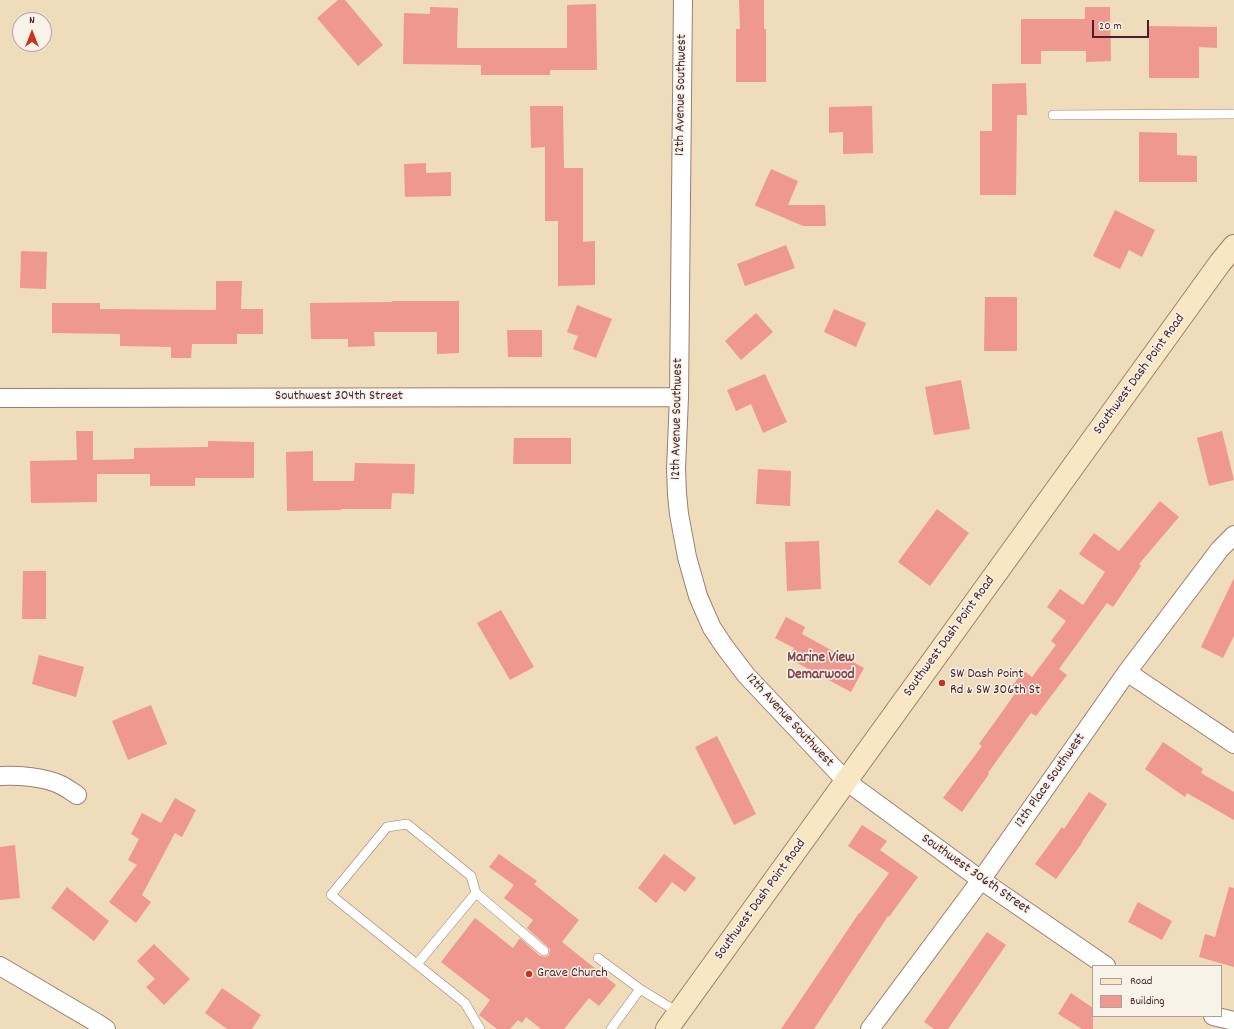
<!DOCTYPE html>
<style>
body{margin:0}
#map{position:relative;width:1234px;height:1029px;overflow:hidden;background:#eedcba;font-family:Dekko,sans-serif}
canvas{display:block}
.legend{position:absolute;left:1092px;top:965px;width:130px;height:52px;box-sizing:border-box;background:#f7f3e8;border:1px solid #b29e9c;margin:0;padding:5px 7px;list-style:none;font-size:12px;color:#4a1f2b}
.legend li{display:flex;align-items:center;gap:8px;height:20px}
.legend b{width:20px;border:1px solid #b29e9c}
.north{position:absolute;left:12px;top:12px;width:40px;height:40px;box-sizing:border-box;background:#f7f3e8;border:1px solid #b29e9c;border-radius:50%;rotate:0deg;font-size:11px;font-weight:700;line-height:16px;text-align:center;color:#4a1f2b}
.north::after{content:'';display:block;margin:auto;width:14px;height:18px;background:#c8321e;clip-path:polygon(50% 0,100% 100%,50% 72%,0 100%)}
.scale{position:absolute;left:1092px;top:20px;width:57px;height:18px;box-sizing:border-box;border:2px solid #4a1f2b;border-top:0;padding-left:5px;font-size:12px;line-height:14px;white-space:nowrap;color:#4a1f2b;-webkit-text-stroke:3px #f7f3e8;paint-order:stroke}
</style>
<div id="map">
<canvas width="1234" height="1029"></canvas>
<ul class="legend">
<li><b style="height:5px;background:#f9e7c3"></b>Road</li>
<li><b style="height:11px;background:#ef9890"></b>Building</li>
</ul>
<div class="north">N</div>
<div class="scale">20 m</div>
</div>
<script>
const g = document.querySelector('canvas').getContext('2d');
g.lineJoin = 'round';
function fill(path, color) {
  g.fillStyle = color;
  g.fill(path, 'evenodd');
}
function stroke(path, color, width, dash) {
  g.strokeStyle = color;
  g.lineWidth = width;
  g.lineCap = dash ? 'butt' : 'round';
  g.setLineDash(dash || []);
  g.stroke(path);
}
function write(font, color, halo, rows, align = 'center') {
  g.font = font + ' Dekko,sans-serif';
  g.lineWidth = 3;
  g.setLineDash([]);
  g.textBaseline = 'middle';
  g.strokeStyle = halo;
  g.fillStyle = color;
  for (const [text, x, y, turn = 0] of rows) {
    g.save();
    g.translate(x, y);
    g.rotate((+turn || 0) * Math.PI / 180);
    g.textAlign = isNaN(turn) ? turn : align;
    if (halo) g.strokeText(text, 0, 0);
    g.fillText(text, 0, 0);
    g.restore();
  }
}
const building = new Path2D(`
 M 338,0 L 345,0 L 383,45 L 358,66 L 317,18 Z
 M 739,0 L 764,0 L 764,29 L 766,29 L 766,82 L 736,82 L 736,29 L 740,29 Z
 M 596,4 L 597,70 L 550,70 L 550,75 L 481,75 L 481,65 L 403,64 L 404,13 L 430,14 L 430,7 L 458,8 L 457,48 L 567,48 L 567,5 Z
 M 1085,7 L 1110,7 L 1111,61 L 1086,62 L 1086,51 L 1041,51 L 1041,64 L 1021,64 L 1021,19 L 1085,19 Z
 M 1149,26 L 1217,27 L 1217,48 L 1199,47 L 1199,78 L 1149,78 Z
 M 1026,83 L 1027,115 L 1017,115 L 1016,195 L 980,195 L 980,131 L 992,131 L 992,84 Z
 M 530,106 L 563,106 L 564,168 L 583,168 L 583,242 L 595,241 L 595,285 L 558,286 L 558,221 L 545,221 L 545,147 L 531,148 Z
 M 872,106 L 873,153 L 843,154 L 843,132 L 829,133 L 829,107 Z
 M 1139,132 L 1177,133 L 1177,155 L 1197,156 L 1197,182 L 1139,182 Z
 M 426,163 L 426,173 L 451,172 L 451,196 L 405,197 L 404,164 Z
 M 771,169 L 798,181 L 788,205 L 825,205 L 826,226 L 803,226 L 754,205 L 755,205 Z
 M 1115,210 L 1155,230 L 1142,257 L 1129,250 L 1120,269 L 1093,256 Z
 M 786,245 L 795,268 L 745,286 L 737,264 Z
 M 21,251 L 47,252 L 46,289 L 20,288 Z
 M 216,281 L 242,281 L 241,309 L 263,309 L 263,334 L 237,334 L 237,344 L 192,344 L 191,358 L 171,358 L 171,347 L 120,346 L 120,334 L 52,333 L 52,303 L 100,303 L 100,309 L 216,310 Z
 M 985,297 L 1017,297 L 1017,351 L 984,351 Z
 M 392,301 L 459,301 L 459,353 L 437,354 L 437,332 L 374,332 L 375,346 L 348,347 L 348,339 L 311,339 L 310,303 L 392,302 Z
 M 577,305 L 612,319 L 596,358 L 573,349 L 578,336 L 567,332 Z
 M 834,309 L 866,323 L 856,347 L 824,332 Z
 M 756,313 L 773,332 L 741,360 L 725,341 Z
 M 507,330 L 542,330 L 542,357 L 508,357 Z
 M 765,374 L 787,422 L 763,433 L 751,404 L 736,411 L 727,390 Z
 M 961,380 L 970,429 L 934,435 L 925,387 Z
 M 76,431 L 93,431 L 93,460 L 134,459 L 134,448 L 208,447 L 208,441 L 254,442 L 254,478 L 195,478 L 195,486 L 150,486 L 150,474 L 97,474 L 97,502 L 31,503 L 30,461 L 77,460 Z
 M 1222,431 L 1234,480 L 1209,486 L 1197,438 Z
 M 514,438 L 571,438 L 571,464 L 513,464 Z
 M 313,451 L 313,481 L 354,481 L 355,463 L 415,464 L 414,494 L 392,493 L 391,509 L 341,509 L 341,510 L 287,511 L 286,452 Z
 M 758,469 L 791,471 L 790,506 L 756,504 Z
 M 1160,501 L 1179,517 L 1139,564 L 1141,566 L 1113,607 L 1107,603 L 1059,669 L 1067,675 L 1036,716 L 1031,713 L 988,773 L 989,774 L 962,812 L 943,798 L 982,746 L 979,744 L 1017,691 L 1012,686 L 1024,671 L 1032,677 L 1056,645 L 1051,641 L 1066,621 L 1047,607 L 1060,589 L 1083,605 L 1105,572 L 1079,554 L 1094,533 L 1119,551 Z
 M 937,509 L 969,533 L 930,586 L 898,562 Z
 M 819,541 L 821,589 L 787,591 L 785,542 Z
 M 23,571 L 46,571 L 46,619 L 22,619 Z
 M 1234,578 L 1234,636 L 1223,658 L 1201,647 Z
 M 501,610 L 534,667 L 510,680 L 477,623 Z
 M 786,617 L 805,627 L 802,634 L 864,668 L 851,692 L 788,658 L 794,648 L 775,638 Z
 M 39,655 L 84,667 L 76,697 L 32,684 Z
 M 151,705 L 167,744 L 128,760 L 112,721 Z
 M 717,736 L 756,814 L 734,825 L 695,747 Z
 M 1163,742 L 1203,769 L 1201,773 L 1234,792 L 1234,820 L 1187,793 L 1185,797 L 1145,769 Z
 M 1089,792 L 1107,804 L 1082,842 L 1082,843 L 1056,879 L 1035,864 L 1062,827 L 1064,829 Z
 M 175,798 L 196,810 L 182,837 L 175,833 L 142,895 L 151,902 L 136,923 L 109,902 L 137,865 L 128,860 L 139,839 L 131,834 L 142,813 L 161,823 Z
 M 862,825 L 887,841 L 880,850 L 918,877 L 889,917 L 888,916 L 814,1029 L 781,1029 L 859,913 L 860,913 L 889,873 L 848,846 Z
 M 15,845 L 20,898 L 0,900 L 0,847 Z
 M 499,854 L 537,881 L 534,884 L 579,920 L 562,942 L 616,985 L 599,1006 L 589,998 L 564,1029 L 541,1029 L 526,1017 L 522,1023 L 518,1020 L 510,1029 L 497,1029 L 479,1015 L 490,1000 L 441,962 L 475,918 L 513,948 L 520,938 L 540,956 L 546,957 L 549,955 L 550,949 L 548,947 L 527,928 L 533,920 L 504,898 L 514,885 L 489,867 Z
 M 664,854 L 696,878 L 685,892 L 672,882 L 656,903 L 638,888 Z
 M 67,887 L 109,921 L 94,941 L 51,908 Z
 M 1229,887 L 1234,888 L 1234,967 L 1199,957 L 1205,934 L 1215,937 Z
 M 1138,902 L 1172,921 L 1162,940 L 1128,922 Z
 M 987,932 L 1006,945 L 948,1029 L 934,1029 L 924,1022 Z
 M 154,944 L 190,979 L 164,1005 L 146,987 L 155,979 L 137,961 Z
 M 222,988 L 261,1015 L 252,1029 L 227,1029 L 205,1013 Z
 M 1071,993 L 1093,1008 L 1093,1029 L 1082,1029 L 1058,1014 Z`);
const service = new Path2D(`
 M 1053,115 L 1234,114
 M 598,958 L 640,989
 M 417,964 L 476,893
 M 480,1029 L 465,1003 L 331,895 L 387,827 L 407,824 L 471,876 L 476,893 L 544,951
 M 611,1029 L 640,989 L 679,1013`);
const minor = new Path2D(`
 M 683,0 L 679,397 L 676,469 L 677,494 L 679,514 L 687,557 L 698,596 L 704,610 L 712,628 L 724,646 L 746,675 L 846,781 L 981,880 L 1106,966
 M 0,398 L 679,397
 M 1127,672 L 1234,744
 M 0,776 C 18,775 45,777 61,785 C 67,788 72,792 77,795
 M 0,966 L 97,1023 L 106,1029
 M 1213,1016 L 1234,1021
 M 870,1029 L 981,880 L 1127,672 L 1220,549 L 1234,535`);
const secondary = new Path2D(`
 M 667,1029 L 1220,263 L 1234,246`);
const markers = [
 [942,683,4,"#c8321e"],
 [529,974,4,"#c8321e"]
];
const streetNames = [
 ["12th Avenue Southwest",682,95,-89],
 ["Southwest Dash Point Road",1140,375,-54],
 ["Southwest 304th Street",339,397],
 ["12th Avenue Southwest",678,419,-89],
 ["Southwest Dash Point Road",950,637,-54],
 ["12th Avenue Southwest",789,721,47],
 ["12th Place Southwest",1051,781,-55],
 ["Southwest 306th Street",975,875,35],
 ["Southwest Dash Point Road",761,900,-54]
];
const poiNames = [
 ["SW Dash Point",950,675],
 ["Rd & SW 306th St",950,691],
 ["Grave Church",537,974]
];
const neighbourhoodNames = [
 ["Marine View",821,659],
 ["Demarwood",821,676]
];
fill(building, '#ef9890');
stroke(service, '#9c7e72', 10);
stroke(minor, '#9c7e72', 20);
stroke(secondary, '#9c7e72', 24);
stroke(service, '#fff', 9);
stroke(minor, '#fff', 18);
stroke(secondary, '#f9e7c3', 22);
for (const [x, y, r, color] of markers) {
  const dot = new Path2D();
  dot.arc(x, y, r, 0, 2 * Math.PI);
  g.fillStyle = color;
  g.fill(dot);
  stroke(dot, '#f7f3e8', 1.5);
}
write('14px', '#4a1f2b', '#f7f3e8', streetNames);
write('14px', '#4a1f2b', '#f7f3e8', poiNames, 'left');
write('bold 15px', '#84494e', '#f7f3e8', neighbourhoodNames);
</script>
